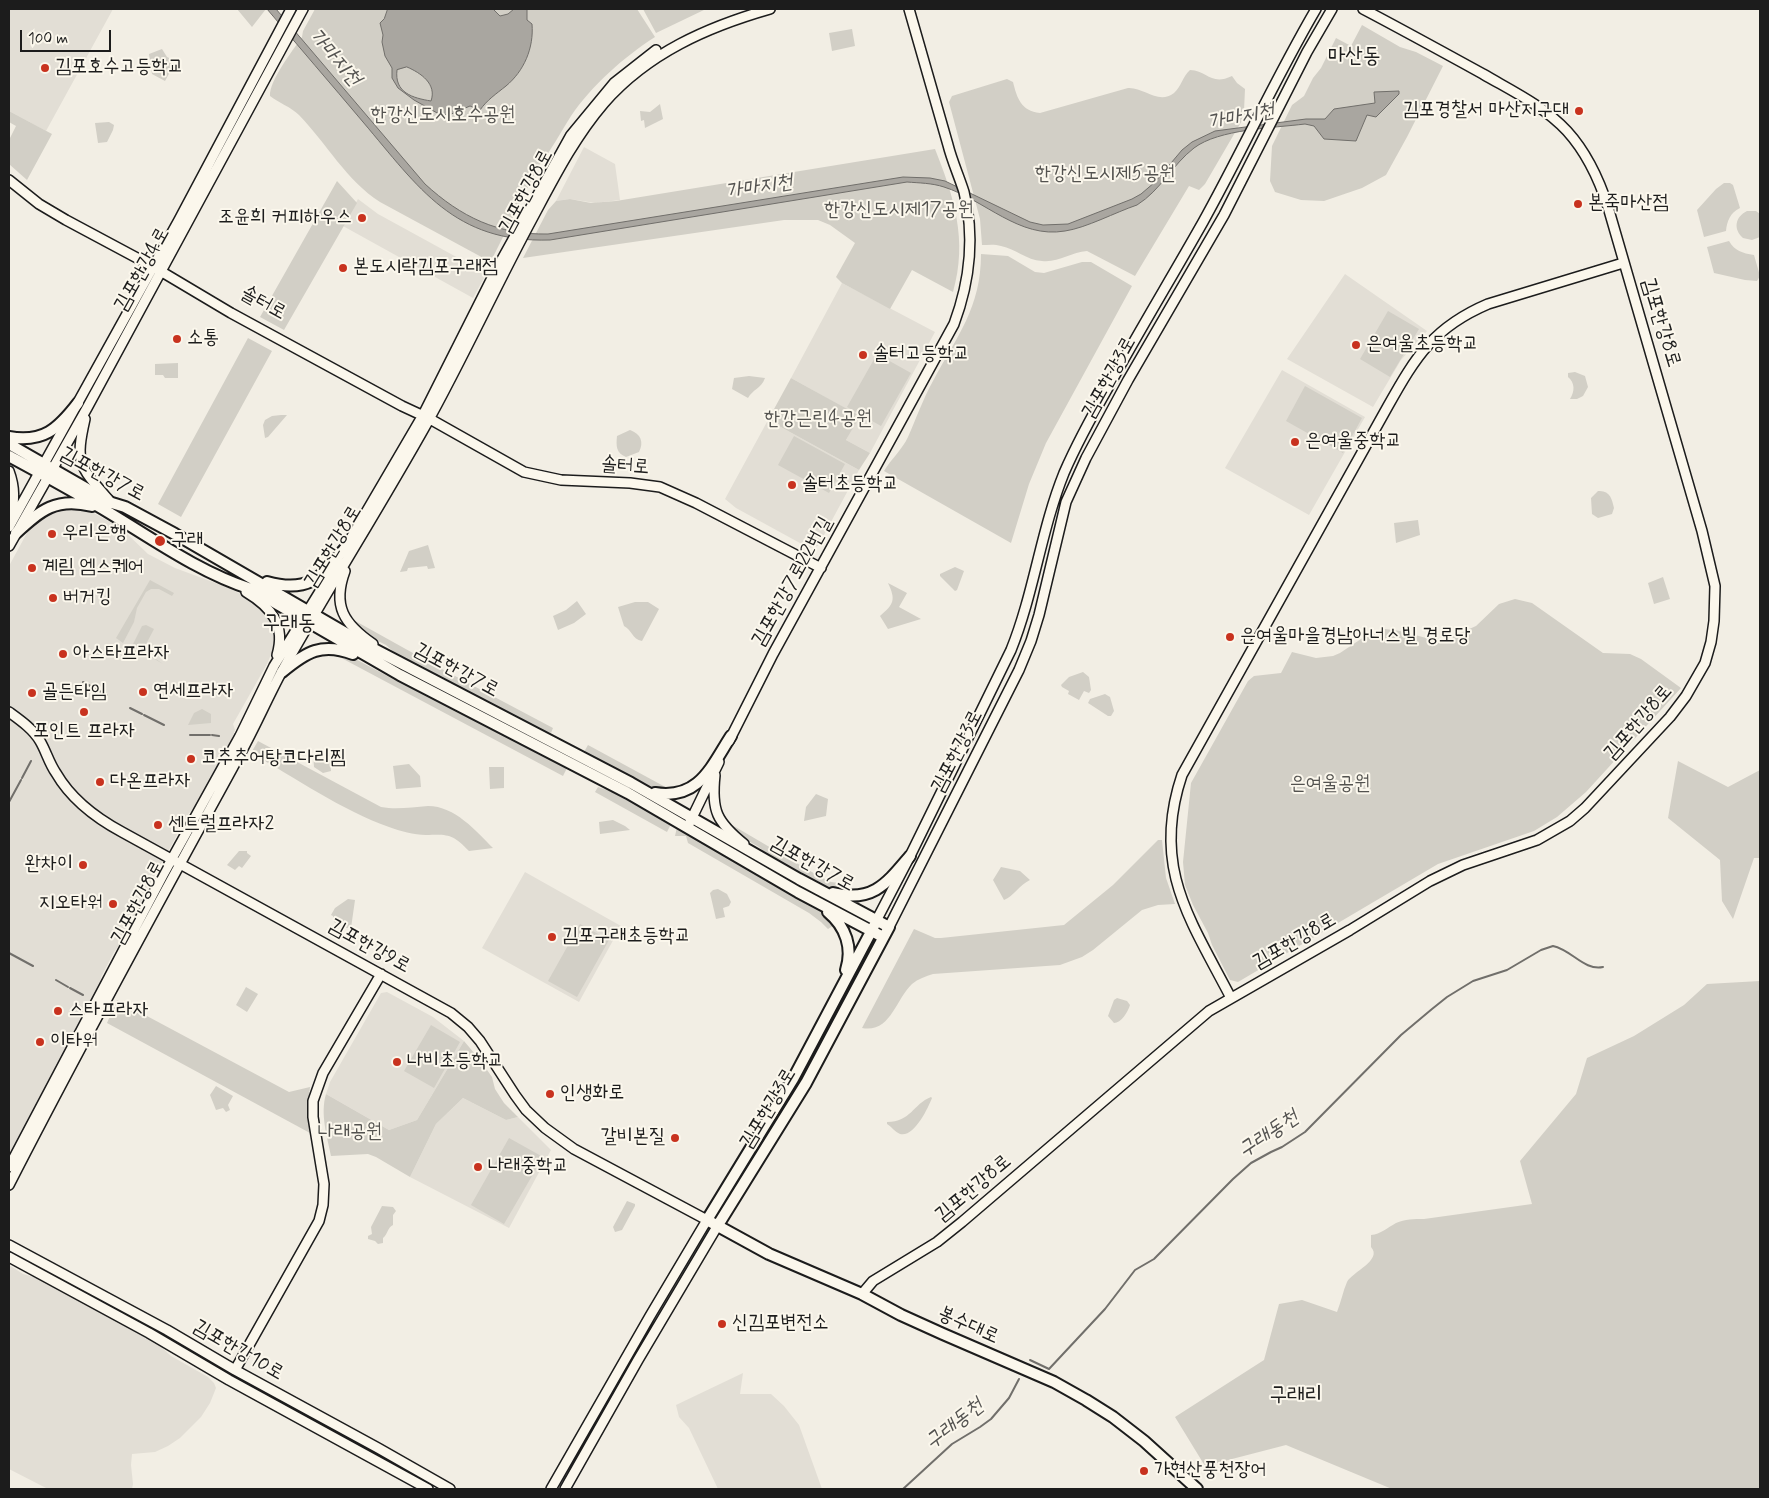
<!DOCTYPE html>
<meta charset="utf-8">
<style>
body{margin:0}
#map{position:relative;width:1769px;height:1498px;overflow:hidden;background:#f2eee4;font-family:Mynerve,sans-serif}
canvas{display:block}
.frame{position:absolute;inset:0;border:10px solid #1c1c1c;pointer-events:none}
.scale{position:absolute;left:20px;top:30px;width:91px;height:22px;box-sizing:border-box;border:2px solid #1c1c1c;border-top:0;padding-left:6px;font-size:15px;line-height:18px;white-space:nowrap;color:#1c1c1c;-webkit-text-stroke:4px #fbf7ec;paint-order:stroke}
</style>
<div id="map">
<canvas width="1769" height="1498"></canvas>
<div class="frame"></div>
<div class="scale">100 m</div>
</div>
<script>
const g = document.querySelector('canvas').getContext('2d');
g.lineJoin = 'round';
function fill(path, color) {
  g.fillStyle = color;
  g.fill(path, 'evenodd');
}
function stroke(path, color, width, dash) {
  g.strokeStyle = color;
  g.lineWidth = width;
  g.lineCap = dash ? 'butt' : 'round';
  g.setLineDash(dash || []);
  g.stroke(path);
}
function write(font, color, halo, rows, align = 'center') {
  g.font = font + ' Mynerve,"Poor Story",sans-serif';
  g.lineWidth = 4;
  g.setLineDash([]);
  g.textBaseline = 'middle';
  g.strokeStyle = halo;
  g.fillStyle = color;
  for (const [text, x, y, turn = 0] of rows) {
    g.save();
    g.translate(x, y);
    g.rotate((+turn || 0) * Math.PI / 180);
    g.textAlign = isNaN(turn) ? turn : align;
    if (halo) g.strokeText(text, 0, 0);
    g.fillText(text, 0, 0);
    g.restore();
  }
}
const built = new Path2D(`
 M 9,9 L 113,9 L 46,131 L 9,111 Z
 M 584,147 L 615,164 L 620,200 L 595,203 L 570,199 L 556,201 Z
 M 358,199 L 378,214 L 482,271 L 484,278 L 473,298 L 343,226 Z
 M 1345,274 L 1427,331 L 1401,360 L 1373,407 L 1287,359 Z
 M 842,283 L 935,332 L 870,453 L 846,440 L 859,416 L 791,378 Z
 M 1282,370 L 1365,417 L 1309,515 L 1225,468 Z
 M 768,420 L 859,470 L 818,546 L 809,548 L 736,508 L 725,499 Z
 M 69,505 L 90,511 L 121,528 L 148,554 L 175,568 L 229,588 L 256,602 L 270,617 L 274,625 L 276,633 L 275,645 L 267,664 L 233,724 L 235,730 L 231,741 L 200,802 L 189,813 L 158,870 L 139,906 L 137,915 L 124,939 L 114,952 L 101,977 L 100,986 L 9,1157 L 9,566 L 34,520 L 39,516 Z
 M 525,872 L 621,926 L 579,1002 L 482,948 Z
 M 387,992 L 433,1017 L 464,1041 L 417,1120 L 389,1130 L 326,1094 L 330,1082 L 381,993 Z
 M 463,1098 L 506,1120 L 518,1117 L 551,1150 L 509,1228 L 410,1177 L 436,1124 Z
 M 9,1265 L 23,1274 L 37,1278 L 158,1344 L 171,1356 L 208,1377 L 214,1383 L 216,1388 L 210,1403 L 201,1417 L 180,1438 L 168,1446 L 155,1452 L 132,1454 L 131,1465 L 133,1484 L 132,1489 L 48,1489 L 9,1469 Z
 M 743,1373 L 740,1394 L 771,1394 L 784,1406 L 799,1425 L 822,1489 L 718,1489 L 689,1428 L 679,1417 L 676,1405 Z`);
const green = new Path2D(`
 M 237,9 L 266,9 L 252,27 Z
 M 315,9 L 637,9 L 655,37 C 624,57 592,85 571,116 C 560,133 551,151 538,167 L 493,257 L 487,260 L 380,202 C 346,180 327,144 299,115 C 291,107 279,103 270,96 C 269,81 293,50 302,37 L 303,31 Z
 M 643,9 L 706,9 L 656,33 Z
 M 1362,25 L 1400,47 L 1416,52 L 1443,66 L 1407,137 L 1386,175 L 1362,188 L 1324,201 L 1301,200 L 1275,192 L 1270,181 L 1272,146 L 1292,105 L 1304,96 L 1313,78 L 1321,68 L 1336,38 L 1351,46 Z
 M 852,29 L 855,46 L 832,51 L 829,33 Z
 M 162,49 L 167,57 L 176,61 L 165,81 L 152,74 L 149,54 Z
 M 1190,70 C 1208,71 1211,86 1232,76 L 1237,83 L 1245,89 L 1244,111 L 1247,112 L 1205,184 L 1199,190 L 1189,186 L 1135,276 L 1087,251 C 1071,252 1058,263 1042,261 C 1026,260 1016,249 1001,246 C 995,244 988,245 982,245 L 980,219 L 949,102 L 952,96 L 1007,79 L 1013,82 C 1017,98 1021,111 1040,113 L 1128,88 C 1144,87 1158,105 1174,93 C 1181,87 1183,76 1190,70 Z
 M 660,104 L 663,119 L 645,128 L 644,120 L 641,121 L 640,111 L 650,112 Z
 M 9,111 L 52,134 L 27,180 L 9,164 L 9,140 L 16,126 L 9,122 Z
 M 109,122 L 114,125 L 113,130 L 107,142 L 98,143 L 95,123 Z
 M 935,149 C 954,197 968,240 953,292 L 912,270 L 890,309 L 842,283 L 836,277 L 855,243 L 830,225 L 818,220 L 784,220 L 523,258 L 548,210 L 556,201 L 570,199 L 591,203 L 616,201 Z
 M 337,181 L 357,203 L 284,330 L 260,317 Z
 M 1724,183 L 1730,183 L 1733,185 L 1740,208 C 1730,213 1727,221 1726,231 L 1704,237 L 1697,210 L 1716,189 Z
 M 1747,211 L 1756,211 L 1760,214 L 1760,237 L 1752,240 L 1743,238 C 1733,229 1735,217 1747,211 Z
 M 1729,241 C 1735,251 1742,253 1754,255 L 1760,276 L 1757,281 L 1745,280 L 1714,273 L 1707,247 Z
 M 981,254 L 1008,256 L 1035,272 L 1044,273 L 1082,262 L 1091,262 L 1132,286 L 1046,443 L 1029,484 L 1011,543 L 884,471 C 891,459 902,450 908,437 C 916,419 923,399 933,381 C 957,336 981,308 981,254 Z
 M 1388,311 L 1419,329 L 1390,377 L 1360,359 Z
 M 248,338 L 272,351 L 181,517 L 158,504 Z
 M 877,354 L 911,373 L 881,426 L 847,407 Z
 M 178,363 L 178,378 L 165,378 L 163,375 L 155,375 L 155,364 Z
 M 1575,372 L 1585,376 L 1588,387 L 1583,396 L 1577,399 L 1570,399 C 1575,391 1575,383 1568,377 L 1568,373 Z
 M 749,376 L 765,378 C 761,389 753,389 748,398 L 732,389 L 734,378 Z
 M 791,378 L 860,416 L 846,440 L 870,453 L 859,470 L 768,420 Z
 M 1305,386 L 1362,418 L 1343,453 L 1286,421 Z
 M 281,415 L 287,415 L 268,437 L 265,438 L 263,425 L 265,420 L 272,416 Z
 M 630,430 C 641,434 644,442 639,452 L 626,457 C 616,453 616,446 617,436 Z
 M 794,436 L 845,464 L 829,493 L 778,465 Z
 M 1598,491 C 1610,490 1612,499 1614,508 L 1612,514 L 1598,518 L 1592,514 L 1591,498 Z
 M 1418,520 L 1420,535 L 1396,543 L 1394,523 Z
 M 428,545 L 435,568 L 428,569 L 427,566 L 408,568 L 407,571 L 400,572 L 409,551 Z
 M 955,567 L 964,571 L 957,590 L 955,591 L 940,576 L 940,574 Z
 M 1663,577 L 1670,599 L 1654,604 L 1648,583 Z
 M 150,580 L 174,593 L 172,596 L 159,589 L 151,589 L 146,592 L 137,608 L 134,622 L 123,643 L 116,638 Z
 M 888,583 L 907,593 L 899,607 L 921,619 L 888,629 L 880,616 C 894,604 896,600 888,583 Z
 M 1515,599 L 1532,603 L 1603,653 L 1630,654 L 1641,659 L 1681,688 L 1586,792 L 1557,817 L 1534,831 L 1438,864 L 1238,982 L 1230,980 L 1212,945 L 1208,933 L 1193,905 L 1185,885 L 1183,862 L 1191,783 L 1248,681 L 1254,676 L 1281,673 L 1292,652 L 1316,658 L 1333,656 L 1340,653 L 1370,633 L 1385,629 L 1400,631 L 1430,639 L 1449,638 L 1476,626 L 1499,604 Z
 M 577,601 L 586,614 L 574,623 L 558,630 L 553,616 L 566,610 Z
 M 635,602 L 648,602 L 659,609 L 642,641 C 632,639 632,630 624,626 L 618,607 Z
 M 350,618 L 438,667 L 553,728 L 551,733 L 535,728 L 396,654 L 386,645 L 364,634 Z
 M 146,625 L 154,629 L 143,650 L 163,664 L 132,646 L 142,626 Z
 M 332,653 L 348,655 L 393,679 L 410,685 L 567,768 L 563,776 Z
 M 1083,672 L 1089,677 L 1091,690 L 1089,693 L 1084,691 L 1079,700 L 1068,694 L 1069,691 L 1062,687 L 1061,685 L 1069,677 Z
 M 1105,694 L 1110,697 L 1114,711 L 1111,716 L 1108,716 L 1088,703 L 1090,699 Z
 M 202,709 L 211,714 L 211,723 L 188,725 L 194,713 Z
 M 258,741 L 381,807 C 397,810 412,807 428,806 C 455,806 476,831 493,848 L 469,851 C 453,834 448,834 426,835 C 414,835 400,831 389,827 C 343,811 294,777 251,753 Z
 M 588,745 L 669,789 L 654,790 L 584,752 Z
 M 329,752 L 331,771 L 323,773 L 314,767 L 313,754 Z
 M 1678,761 L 1728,787 L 1760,770 L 1760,858 L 1754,858 L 1733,919 L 1722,901 L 1720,860 L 1668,818 Z
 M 409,764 L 420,776 L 421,787 L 396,789 L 393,766 Z
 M 489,767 L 504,767 L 504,788 L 490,789 Z
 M 598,787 L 615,793 L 671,824 L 667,832 L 595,792 Z
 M 816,794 L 828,799 L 826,816 L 804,821 L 806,807 Z
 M 613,820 L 625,826 L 630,830 L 600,834 L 599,822 Z
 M 727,822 L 817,875 L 831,882 L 847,884 L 847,892 L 833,891 L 824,887 L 771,858 L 759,847 L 736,834 Z
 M 677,827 L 817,907 L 836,924 L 828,929 L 821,922 L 809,913 L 688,843 L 686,836 L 675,836 Z
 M 1158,840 L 1162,840 L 1166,878 L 1175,904 L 1158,905 L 1142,910 L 1093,950 L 1082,957 L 1060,965 L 933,974 C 926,976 918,979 912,984 C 895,1000 891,1033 862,1028 L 914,929 L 935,938 L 941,938 L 1064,925 L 1113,885 Z
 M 239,851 L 247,851 L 247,853 L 251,856 L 242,868 L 239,866 L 235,870 L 227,865 Z
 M 1001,867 L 1020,871 L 1030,880 C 1019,885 1014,896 1004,900 L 993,880 Z
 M 718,889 L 727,894 L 731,902 L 729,906 L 723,908 L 725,917 L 716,919 L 710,893 L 713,890 Z
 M 348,899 L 355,900 L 351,928 L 345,928 L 334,922 L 333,916 L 331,915 L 335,908 Z
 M 580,924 L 609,940 L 577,997 L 548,981 Z
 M 1760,981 L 1760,1489 L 1392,1489 L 1286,1445 L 1205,1466 L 1175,1417 L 1264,1360 L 1279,1304 L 1302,1300 L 1337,1312 C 1341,1302 1343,1291 1347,1282 C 1352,1272 1383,1260 1371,1247 L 1371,1235 C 1381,1234 1387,1228 1396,1223 C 1405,1219 1414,1219 1424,1219 L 1532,1204 L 1520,1161 L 1576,1094 L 1587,1058 L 1634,1036 L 1684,1005 L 1707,984 Z
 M 246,987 L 258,994 L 247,1012 L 236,1005 Z
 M 1117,998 L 1127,1001 L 1130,1005 C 1128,1012 1121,1023 1114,1023 L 1108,1016 L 1114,1000 Z
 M 117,1000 L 289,1092 L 310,1087 L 308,1107 L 310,1133 L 107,1023 Z
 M 431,1025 L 460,1042 L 434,1088 L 404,1071 Z
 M 464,1041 L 480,1060 L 492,1077 L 495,1089 L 504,1103 L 518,1117 L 506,1120 L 463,1098 L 436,1124 L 410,1177 L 376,1157 L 368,1154 L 331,1156 C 327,1136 320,1114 326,1094 L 389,1130 L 417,1120 Z
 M 216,1086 L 233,1096 L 228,1105 L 230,1110 L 226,1112 L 223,1108 L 216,1110 L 210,1095 Z
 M 931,1097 L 932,1098 C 928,1108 914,1138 900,1134 C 895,1132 892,1127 887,1124 L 887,1122 C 911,1122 913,1104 931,1097 Z
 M 509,1138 L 543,1157 L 504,1224 L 471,1205 Z
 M 627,1201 L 635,1204 L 635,1206 L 622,1230 L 615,1232 L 613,1227 Z
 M 382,1206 L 393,1207 L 396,1211 L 393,1215 L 393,1225 C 387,1228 388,1234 383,1238 L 383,1243 L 378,1244 L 375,1241 L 368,1239 L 368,1236 L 372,1234 L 371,1227 Z`);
const water = new Path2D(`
 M 267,9 L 276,9 L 425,184 C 461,217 498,235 548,234 L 903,177 L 930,178 L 945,181 L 1030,222 L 1043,225 L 1068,224 L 1132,199 L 1141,194 L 1155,182 L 1182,150 L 1192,142 L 1215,131 L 1306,119 L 1325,119 L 1334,109 L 1375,103 L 1374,92 L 1399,91 L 1399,94 L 1376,117 L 1367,115 L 1356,141 L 1324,139 L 1314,126 L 1305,124 C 1273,128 1219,129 1194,148 C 1172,165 1161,190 1137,205 C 1116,212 1086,228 1065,231 C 1019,239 985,200 944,187 C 932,183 919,183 907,182 L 550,240 C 454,243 419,188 363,122 C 331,84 299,47 267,9 Z
 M 388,9 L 493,9 L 500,16 L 508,14 L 514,9 L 527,9 L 527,20 L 532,24 C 534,48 524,71 506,86 C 496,94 487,100 480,110 L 470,106 L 449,115 L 439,114 L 414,100 L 398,88 L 392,78 L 392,68 L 385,56 L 382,42 L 383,35 L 380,23 L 384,19 ZM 407,67 C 421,73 437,84 431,101 C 413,98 394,93 397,70 Z`);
const stream = new Path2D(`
 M 83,682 L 107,695
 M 130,708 L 142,714
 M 144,715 L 164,725
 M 190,735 L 210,735
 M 212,735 L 219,736
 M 22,778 L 31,761
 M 9,802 L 21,780
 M 9,953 L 33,966
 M 56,980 L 68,987
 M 70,988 L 83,995
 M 1030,1360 L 1049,1369 L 1105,1309 L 1135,1270 L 1154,1259 L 1233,1179 L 1251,1163 L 1271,1152 L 1282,1147 L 1305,1132 L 1401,1035 L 1432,1009 L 1447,997 L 1473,981 L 1507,970 L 1541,950 L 1553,946 C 1572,950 1584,971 1603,967
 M 903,1489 L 952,1444 L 980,1427 L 991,1419 L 1009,1398 L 1019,1379`);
const tertiary = new Path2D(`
 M 9,180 L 39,204 L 66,220 L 152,266 L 231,313 L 402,406 L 430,419 L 524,472 L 561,480 L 630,483 L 660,487 L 696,503 L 821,568
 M 85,419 C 75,463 79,466 108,499
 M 9,471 C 15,487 15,502 10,517
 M 9,527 L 179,220 L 291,9
 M 9,546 L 87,408 L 303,9
 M 344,550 L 423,415 L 495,272 L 571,135 L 614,83 L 656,50
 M 345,571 C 332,606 344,624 373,644
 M 246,592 C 271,607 286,625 277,655
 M 9,712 C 20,720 33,729 40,741 C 46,751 49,763 56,773 C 71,799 96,818 122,832 L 451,1013 L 468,1027 L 480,1041 L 515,1095 L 526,1110 L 545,1128 L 574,1149 L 707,1220 L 650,1316 L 551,1489
 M 729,741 L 773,654 L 954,324 C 970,281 975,237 964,192 C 959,176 952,161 948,145 C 935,100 922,54 909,9
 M 715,775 C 711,811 717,822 744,844
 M 689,824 L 719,762
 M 874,925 L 910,856 L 1011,650 C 1034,593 1041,530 1064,473 C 1077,443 1093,414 1109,386 C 1139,331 1172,277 1203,222 C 1242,152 1275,79 1316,9
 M 889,927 L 1019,670 L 1031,641 L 1039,615 L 1066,502 L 1086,458 L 1128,380 L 1224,215 L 1307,52 L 1332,9
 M 1231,998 C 1190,919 1151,867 1182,775 L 1388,406 C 1416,356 1434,327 1488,304 L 1623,263
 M 9,1167 L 163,875 L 240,736 L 274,666 L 338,562
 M 9,1185 C 81,1044 157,906 233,767 C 251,736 265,703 282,671 C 329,587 380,507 427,423 C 464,356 496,286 532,219 C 554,178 574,138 604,103 C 648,53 707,27 770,9
 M 9,1245 L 167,1330 L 235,1370 L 378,1448 L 450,1489
 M 9,1257 L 149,1333 L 229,1380 L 428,1489
 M 862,1294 L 873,1281 L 937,1242 L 962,1222 L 1209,1011 L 1350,930 L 1430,881 L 1463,865 L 1537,840 L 1570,821 L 1585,808 L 1670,717 L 1686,696 L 1705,663 L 1711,642 L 1714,621 L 1715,586 L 1702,531 L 1608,207 C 1599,179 1587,153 1567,131 C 1544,106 1512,91 1483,74 C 1443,52 1403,30 1363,9
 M 235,1370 L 319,1221 L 323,1205 L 324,1184 L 313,1117 L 313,1101 L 323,1073 L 381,974
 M 565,1489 L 638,1360 L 718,1225`);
const secondary = new Path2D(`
 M 9,437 C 43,443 58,429 78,403
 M 9,444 L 112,503 L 125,507 L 175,534 L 370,647 L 631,783 L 799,879 L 889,927 L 806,1083 L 718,1225
 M 9,456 C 40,473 72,490 103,509 C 150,537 198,572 251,589 L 400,675 L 628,793 L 798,892 L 883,937
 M 16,533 C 41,510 56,497 92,506
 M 267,582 C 310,594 322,576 347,546
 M 282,672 C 306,652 322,642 353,654
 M 655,793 C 699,800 711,767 731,736
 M 833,893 C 873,903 887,883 910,856
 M 828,912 C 846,927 853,948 846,970
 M 874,926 L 793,1079 L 707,1220 L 769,1254 L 862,1294 L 901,1315 L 943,1334 L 1054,1382 L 1086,1400 L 1113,1417 L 1144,1441 L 1197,1489`);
const markers = [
 [45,68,5,"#c8321e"],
 [1579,111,5,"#c8321e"],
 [1578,204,5,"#c8321e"],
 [362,218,5,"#c8321e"],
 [343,268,5,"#c8321e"],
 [177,339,5,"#c8321e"],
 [1356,345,5,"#c8321e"],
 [863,355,5,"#c8321e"],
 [1295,442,5,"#c8321e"],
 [792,485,5,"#c8321e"],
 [52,534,5,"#c8321e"],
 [160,541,6,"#c8321e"],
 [32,568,5,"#c8321e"],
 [53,598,5,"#c8321e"],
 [1230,637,5,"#c8321e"],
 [63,654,5,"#c8321e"],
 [143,692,5,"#c8321e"],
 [32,693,5,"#c8321e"],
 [84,712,5,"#c8321e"],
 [191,759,5,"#c8321e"],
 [100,782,5,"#c8321e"],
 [158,825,5,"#c8321e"],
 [83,865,5,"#c8321e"],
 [113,904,5,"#c8321e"],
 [552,937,5,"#c8321e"],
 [58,1011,5,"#c8321e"],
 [40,1042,5,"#c8321e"],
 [397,1062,5,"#c8321e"],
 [550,1094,5,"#c8321e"],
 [675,1138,5,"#c8321e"],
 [478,1167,5,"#c8321e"],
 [722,1324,5,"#c8321e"],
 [1144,1471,5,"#c8321e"]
];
const poiNames = [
 ["김포호수고등학교",55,68],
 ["김포경찰서 마산지구대",1569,111,"right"],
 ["본죽마산점",1588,204],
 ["조윤희 커피하우스",352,218,"right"],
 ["본도시락김포구래점",353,268],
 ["소통",187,339],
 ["은여울초등학교",1366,345],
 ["솔터고등학교",873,355],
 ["은여울중학교",1305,442],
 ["솔터초등학교",802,485],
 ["우리은행",62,534],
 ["구래",171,541],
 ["계림 엠스퀘어",42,568],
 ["버거킹",63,598],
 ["은여울마을경남아너스빌 경로당",1240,637],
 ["아스타프라자",73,654],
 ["연세프라자",153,692],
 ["골든타임",42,693],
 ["포인트 프라자",84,732,"center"],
 ["코추추어탕코다리찜",201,759],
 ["다온프라자",110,782],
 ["센트럴프라자2",168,825],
 ["완차이",73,865,"right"],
 ["지오타워",103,904,"right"],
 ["김포구래초등학교",562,937],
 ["스타프라자",68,1011],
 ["이타워",50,1042],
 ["나비초등학교",407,1062],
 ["인생화로",560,1094],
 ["갈비본질",665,1138,"right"],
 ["나래중학교",488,1167],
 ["신김포변전소",732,1324],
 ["가현산풍천장어",1154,1471]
];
const parkNames = [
 ["한강신도시호수공원",443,116],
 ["한강신도시제5공원",1105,175],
 ["한강신도시제17공원",899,211],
 ["한강근린4공원",818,420],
 ["은여울공원",1330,785],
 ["나래공원",350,1133]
];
const streetNames = [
 ["김포한강8로",527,192,-62],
 ["김포한강4로",143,270,-61],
 ["솔터로",263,304,29],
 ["김포한강8로",1660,323,73],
 ["김포한강3로",1110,378,-61],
 ["솔터로",625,467,4],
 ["김포한강7로",102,475,28],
 ["김포한강8로",334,547,-59],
 ["김포한강7로22번길",793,582,-61],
 ["김포한강7로",456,671,28],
 ["김포한강8로",1639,723,-49],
 ["김포한강3로",958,752,-63],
 ["김포한강7로",812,865,29],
 ["김포한강8로",139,903,-62],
 ["김포한강8로",1295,942,-30],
 ["김포한강9로",369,947,29],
 ["김포한강3로",769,1109,-59],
 ["김포한강8로",974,1189,-40],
 ["봉수대로",968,1326,24],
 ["김포한강10로",238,1351,30]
];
const waterNames = [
 ["가마지천",334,58,49],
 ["가마지천",1241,118,-11],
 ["가마지천",759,188,-9],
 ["구래동천",1269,1135,-34],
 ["구래동천",955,1425,-38]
];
const quarterNames = [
 ["마산동",1354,57],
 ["구래동",289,624],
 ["구래리",1296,1396]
];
fill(built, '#e2ded5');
fill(green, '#d2cfc6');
fill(water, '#a9a6a0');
stroke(water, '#716f6b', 1);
stroke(stream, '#716f6b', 2);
stroke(tertiary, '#1c1c1c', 12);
stroke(secondary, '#1c1c1c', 14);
stroke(tertiary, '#fbf7ec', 9);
stroke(secondary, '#fbf7ec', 10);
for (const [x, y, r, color] of markers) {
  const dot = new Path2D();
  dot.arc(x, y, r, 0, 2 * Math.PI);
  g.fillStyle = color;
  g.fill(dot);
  stroke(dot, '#fbf7ec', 2);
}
write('20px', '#1c1c1c', '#fbf7ec', poiNames, 'left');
write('20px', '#53524f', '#fbf7ec', parkNames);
write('20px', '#1c1c1c', '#fbf7ec', streetNames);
write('italic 21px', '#545351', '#fbf7ec', waterNames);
write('22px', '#1c1c1c', '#fbf7ec', quarterNames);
</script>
